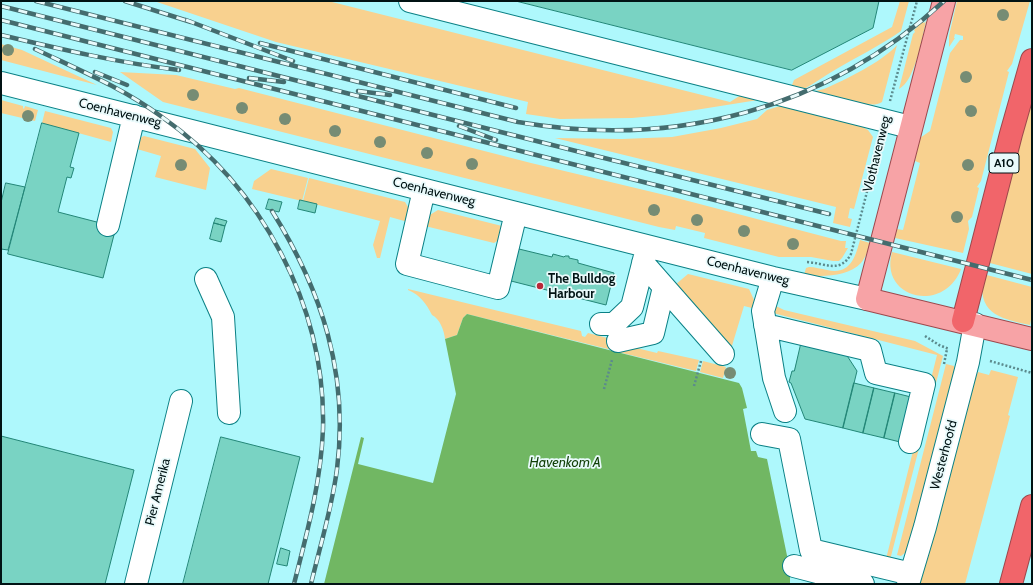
<!DOCTYPE html>
<style>
body{margin:0}
#map{position:relative;width:1033px;height:585px;overflow:hidden;background:#aef8fc;font-family:Cabin,sans-serif}
canvas{display:block}
.frame{position:absolute;inset:0;border:2px solid #011314;pointer-events:none}
</style>
<div id="map">
<canvas width="1033" height="585"></canvas>
<div class="frame"></div>
</div>
<script>
const g = document.querySelector('canvas').getContext('2d');
g.lineJoin = 'round';
function fill(path, color) {
  g.fillStyle = color;
  g.fill(path, 'evenodd');
}
function stroke(path, color, width, dash) {
  g.strokeStyle = color;
  g.lineWidth = width;
  g.lineCap = dash ? 'butt' : 'round';
  g.setLineDash(dash || []);
  g.stroke(path);
}
function write(font, color, halo, rows, align = 'center') {
  g.font = font + ' Cabin,sans-serif';
  g.lineWidth = 3.5;
  g.setLineDash([]);
  g.textBaseline = 'middle';
  g.strokeStyle = halo;
  g.fillStyle = color;
  for (const [text, x, y, turn = 0] of rows) {
    g.save();
    g.translate(x, y);
    g.rotate((+turn || 0) * Math.PI / 180);
    g.textAlign = isNaN(turn) ? turn : align;
    if (halo) g.strokeText(text, 0, 0);
    g.fillText(text, 0, 0);
    g.restore();
  }
}
const green = new Path2D(`
 M 154,1 L 328,1 L 730,102 L 741,95 L 758,100 L 664,115 L 632,118 L 560,119 L 526,114 L 528,102 L 276,42 Z
 M 900,1 L 909,1 L 901,31 C 880,46 856,57 833,71 C 823,77 815,83 804,89 L 792,85 L 794,80 L 892,27 Z
 M 957,1 L 1030,1 L 1012,64 L 1007,71 L 1009,72 L 981,181 L 977,187 L 979,188 L 972,217 L 968,221 L 969,229 L 963,253 L 895,238 L 897,229 L 903,230 L 920,163 L 915,161 L 920,138 L 930,131 L 950,53 L 960,40 L 963,40 L 963,36 L 955,34 L 954,38 L 955,38 L 949,47 L 949,36 Z
 M 920,19 L 924,23 L 926,21 C 922,38 915,81 899,89 L 913,34 L 915,32 L 914,30 L 919,25 L 917,22 Z
 M 1,44 L 22,50 L 97,85 L 1,60 Z
 M 897,45 L 882,102 C 877,105 872,105 866,104 L 815,91 C 818,90 821,90 824,89 C 845,80 882,62 897,45 Z
 M 120,72 L 176,75 L 235,89 L 239,88 L 531,163 L 669,196 L 841,241 L 846,241 L 845,248 L 848,248 L 842,258 L 839,261 L 833,261 L 811,257 L 779,257 L 704,238 L 705,233 L 676,226 L 675,230 L 659,227 L 163,102 Z
 M 1032,84 L 1032,274 L 986,262 Z
 M 1,100 L 23,106 L 23,108 L 24,109 L 25,106 L 38,110 L 35,121 L 1,113 Z
 M 780,106 L 861,126 L 868,130 L 873,137 L 854,209 L 850,208 L 848,218 L 852,219 L 850,227 L 833,223 L 836,207 L 555,138 L 622,139 L 672,137 L 721,128 L 757,119 L 767,110 Z
 M 45,111 L 111,128 L 113,132 L 111,142 L 42,123 Z
 M 144,136 L 195,149 L 210,168 L 206,190 L 155,177 L 161,156 L 137,149 L 140,138 Z
 M 271,169 L 308,178 L 302,201 L 252,189 L 254,181 Z
 M 309,178 L 405,202 L 411,212 L 408,222 L 390,217 L 380,258 L 377,258 L 373,245 L 380,221 L 303,201 Z
 M 438,210 L 506,227 L 503,237 L 494,243 L 425,226 L 428,216 Z
 M 860,240 L 870,243 C 868,250 866,257 861,263 C 848,277 822,277 804,275 L 806,268 L 809,267 C 815,267 821,269 827,270 C 850,275 855,258 860,240 Z
 M 892,252 L 961,269 C 944,314 879,299 892,252 Z
 M 688,274 L 749,289 L 754,300 L 752,308 L 744,306 L 731,349 L 675,285 Z
 M 983,274 L 1032,287 L 1032,315 L 1030,325 C 997,318 977,313 983,274 Z
 M 408,289 L 581,331 L 582,336 L 585,337 L 588,333 L 615,340 L 612,350 L 467,314 L 463,318 L 457,335 L 445,339 C 444,330 440,319 432,315 C 426,303 420,295 408,290 Z
 M 776,306 L 784,310 L 915,341 L 943,356 L 890,560 L 886,559 L 937,355 L 773,313 Z
 M 620,344 L 657,353 L 658,351 L 699,360 L 696,371 L 618,352 Z
 M 703,361 L 726,367 L 723,378 L 700,372 Z
 M 946,364 L 954,366 L 954,370 L 930,470 L 906,552 L 901,556 L 897,555 Z
 M 991,370 L 1018,377 L 1008,415 L 1010,416 L 965,584 L 919,584 L 938,520 L 975,379 L 978,372 L 989,375 Z`);
const water = new Path2D(`
 M 467,314 L 739,383 L 742,388 L 747,408 L 743,409 L 751,451 L 756,451 L 758,457 L 767,459 L 790,570 L 790,584 L 324,584 L 361,437 L 364,438 L 358,464 L 433,483 L 456,394 L 445,339 L 457,335 L 463,318 Z`);
const building = new Path2D(`
 M 516,1 L 879,1 L 873,28 L 792,70 Z
 M 42,123 L 79,133 L 70,167 L 74,168 L 71,178 L 67,177 L 58,212 L 116,227 L 103,278 L 8,254 Z
 M 6,183 L 25,187 L 8,250 L 1,249 L 1,203 Z
 M 269,199 L 282,202 L 279,212 L 266,209 Z
 M 300,200 L 317,204 L 315,213 L 298,209 Z
 M 216,218 L 227,221 L 225,226 L 214,223 Z
 M 214,223 L 225,226 L 221,242 L 210,239 Z
 M 519,249 L 552,257 L 553,254 L 564,257 L 565,256 L 569,256 L 569,258 L 578,260 L 578,263 L 614,273 L 606,305 L 511,281 Z
 M 802,340 L 844,351 L 857,371 L 843,428 L 805,419 L 791,383 L 789,382 L 792,371 L 794,371 Z
 M 854,383 L 874,388 L 863,433 L 843,428 Z
 M 874,388 L 895,393 L 884,438 L 863,433 Z
 M 895,393 L 915,398 L 904,443 L 884,438 Z
 M 1,436 L 134,470 L 105,584 L 1,584 Z
 M 221,437 L 300,457 L 268,584 L 183,584 Z
 M 281,548 L 290,551 L 287,566 L 277,564 Z`);
const path = new Path2D(`
 M 890,101 L 917,1
 M 807,262 C 825,263 840,274 851,254 L 880,141
 M 925,336 L 939,345 L 949,349
 M 990,361 L 1032,373
 M 944,364 L 947,349
 M 694,386 L 701,361
 M 604,389 L 612,360`);
const minor = new Path2D(`
 M 410,1 L 910,127
 M 1,83 L 773,278 L 867,299
 M 424,190 L 407,264 L 498,288 L 516,213
 M 108,225 L 134,116
 M 643,263 L 723,354
 M 773,278 L 763,311 L 774,378 L 785,411
 M 206,279 L 223,317 L 229,413
 M 601,324 L 614,324 L 632,307 L 646,252
 M 765,325 L 870,350 L 876,373 L 924,384 L 910,442
 M 618,341 L 653,333 L 664,287
 M 762,434 L 789,439 L 811,550 L 911,574
 M 794,566 L 863,584
 M 136,584 L 181,401
 M 908,584 L 925,527 L 968,362 L 975,324`);
const major = new Path2D(`
 M 944,1 L 867,299 L 1032,339`);
const highway = new Path2D(`
 M 963,321 L 1011,134 L 1032,60
 M 1011,584 L 1032,506`);
const rail = new Path2D(`
 M 36,1 L 518,122 C 674,149 826,110 944,1
 M 125,1 L 191,22
 M 1,6 L 584,153 L 829,214
 M 1,20 L 1032,280
 M 186,20 L 293,61
 M 1,35 C 60,49 119,63 179,70
 M 260,43 L 516,108
 M 35,49 C 79,70 123,88 162,117 C 262,187 326,307 323,429 C 321,482 307,533 294,584
 M 95,72 L 127,85
 M 249,78 L 284,82
 M 358,91 L 390,95
 M 459,126 L 496,140
 M 272,211 C 322,291 349,374 337,469 C 332,508 320,546 311,584`);
const trees = [
 [1003,15],
 [8,50],
 [966,77],
 [193,95],
 [242,108],
 [971,111],
 [28,116],
 [285,119],
 [335,131],
 [380,142],
 [427,153],
 [472,164],
 [181,165],
 [968,165],
 [654,210],
 [957,217],
 [697,220],
 [744,231],
 [793,244],
 [730,373]
];
const markers = [
 [540,286,4,"#b92839"]
];
const shields = [
 [1004,163,30]
];
const shieldNames = [
 ["A10",1004,163]
];
const streetNames = [
 ["Coenhavenweg",120,113,14],
 ["Vlothavenweg",877,154,-76],
 ["Coenhavenweg",434,192,14],
 ["Coenhavenweg",748,271,14],
 ["Westerhoofd",944,455,-75],
 ["Pier Amerika",158,492,-76]
];
const poiNames = [
 ["The Bulldog",548,279],
 ["Harbour",548,294]
];
const waterNames = [
 ["Havenkom A",565,463]
];
fill(green, '#f8d18f');
fill(water, '#71b763');
fill(building, '#79d3c3');
stroke(building, '#238677', 1);
stroke(minor, '#0a8085', 24);
stroke(major, '#9d484c', 24);
stroke(highway, '#9d484c', 24);
stroke(path, '#5b8a8d', 2.5, [2, 2]);
stroke(minor, '#fff', 22);
stroke(major, '#f7a3a6', 22);
stroke(highway, '#f1656a', 22);
stroke(rail, '#446c6e', 4.5);
stroke(rail, '#e9fafb', 3, [9]);
g.fillStyle = '#768c74';
for (const [x, y] of trees) {
  g.beginPath();
  g.arc(x, y, 6, 0, 2 * Math.PI);
  g.fill();
}
for (const [x, y, r, color] of markers) {
  const dot = new Path2D();
  dot.arc(x, y, r, 0, 2 * Math.PI);
  g.fillStyle = color;
  g.fill(dot);
  stroke(dot, '#e9fafb', 1.5);
}
for (const [x, y, w] of shields) {
  const box = new Path2D();
  box.roundRect(x - w / 2, y - 10, w, 20, 3);
  g.fillStyle = '#e9fafb';
  g.fill(box);
  stroke(box, '#011314', 1);
}
write('bold 12px', '#011314', null, shieldNames);
write('13px', '#011314', '#e9fafb', streetNames);
write('bold 13px', '#011314', '#e9fafb', poiNames, 'left');
write('italic 14px', '#103f05', '#e9fafb', waterNames);
</script>
